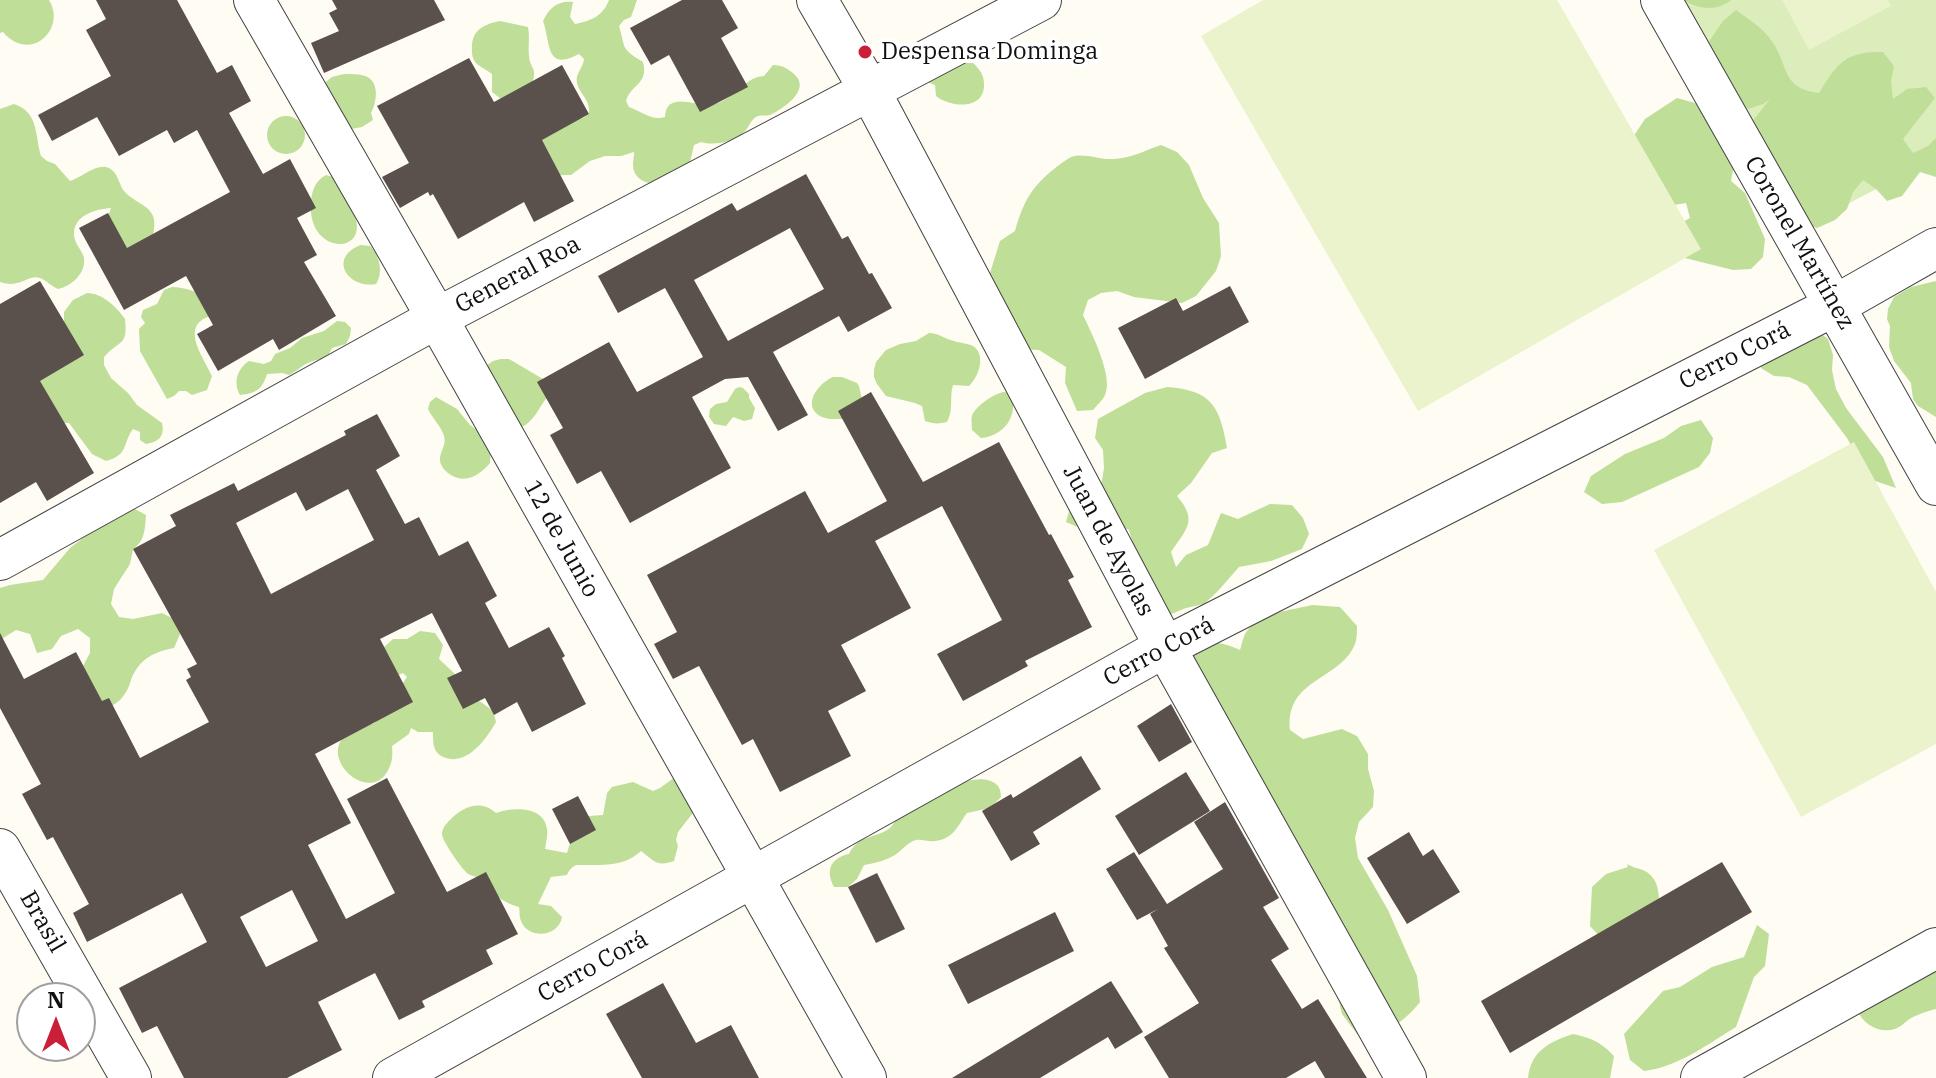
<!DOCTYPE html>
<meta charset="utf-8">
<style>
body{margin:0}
#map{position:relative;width:1936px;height:1078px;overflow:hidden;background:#fffcf4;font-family:"IBM Plex Serif",serif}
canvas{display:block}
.north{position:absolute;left:16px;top:982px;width:80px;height:80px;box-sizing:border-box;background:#fff;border:2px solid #9f9f9f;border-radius:50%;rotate:0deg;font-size:22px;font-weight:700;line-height:32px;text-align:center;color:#101010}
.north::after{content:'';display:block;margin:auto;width:28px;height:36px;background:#ca1f39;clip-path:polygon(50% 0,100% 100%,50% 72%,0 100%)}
</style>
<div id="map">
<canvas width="1936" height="1078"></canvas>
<div class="north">N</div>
</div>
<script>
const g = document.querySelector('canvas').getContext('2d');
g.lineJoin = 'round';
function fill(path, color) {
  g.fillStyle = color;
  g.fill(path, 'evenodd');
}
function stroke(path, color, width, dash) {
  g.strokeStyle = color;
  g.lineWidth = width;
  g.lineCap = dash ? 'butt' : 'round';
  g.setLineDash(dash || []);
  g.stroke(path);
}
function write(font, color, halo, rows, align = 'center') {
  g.font = font + ' "IBM Plex Serif",serif';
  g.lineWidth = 8;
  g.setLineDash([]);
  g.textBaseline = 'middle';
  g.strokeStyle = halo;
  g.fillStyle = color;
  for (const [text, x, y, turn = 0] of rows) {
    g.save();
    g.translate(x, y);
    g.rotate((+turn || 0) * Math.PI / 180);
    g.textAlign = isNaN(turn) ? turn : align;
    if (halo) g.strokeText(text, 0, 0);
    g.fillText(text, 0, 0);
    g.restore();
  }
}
const green = new Path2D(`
 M 1679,0 L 1936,0 L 1936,158 L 1809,224 Z`);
const forest = new Path2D(`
 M 0,0 L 49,0 C 67,29 30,64 3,32 L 0,33 Z
 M 609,0 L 637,0 L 631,17 L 624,20 L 619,26 C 626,49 620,48 643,62 C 649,84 631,84 626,101 L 629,107 C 643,112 651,121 665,117 C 666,92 693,105 707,105 C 732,105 742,77 764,76 L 773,65 C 782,65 789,69 795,75 C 811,90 783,109 770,115 C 766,116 762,115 758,116 C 751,119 750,125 746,130 C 736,142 715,146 701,142 L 694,145 L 689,167 C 682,172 675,178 667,182 C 657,187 638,183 634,171 C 632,165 634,158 634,152 L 621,156 L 605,156 L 590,161 L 571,175 L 549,175 L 534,139 L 575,119 L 583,118 L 589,114 C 591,100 580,95 577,83 C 575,73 583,69 584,59 L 579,54 C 545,72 551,43 543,21 C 549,8 558,0 573,2 L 570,17 L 575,24 C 591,21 603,16 609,0 Z
 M 1684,0 L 1731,0 C 1718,11 1698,10 1684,0 Z
 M 1736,10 C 1748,19 1763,28 1771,40 C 1790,66 1780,88 1819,93 C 1837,64 1845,51 1883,52 L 1894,66 L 1891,81 L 1893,99 L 1907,89 L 1926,87 L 1935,98 L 1903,139 L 1913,153 L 1928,146 L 1936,138 L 1936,177 L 1920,172 L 1902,196 L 1887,201 L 1876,189 L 1863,180 L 1853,192 L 1847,209 L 1835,220 L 1817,228 L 1790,217 L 1748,127 L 1770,99 L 1763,104 L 1748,109 L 1736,101 L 1702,52 L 1723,21 Z
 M 500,21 L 528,27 C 530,37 528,46 529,56 C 530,70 538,66 532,84 L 501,99 L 492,92 L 492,74 C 487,70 480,67 476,63 C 471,57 472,51 472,44 C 474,28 486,24 500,21 Z
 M 958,49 C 966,58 980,66 983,77 C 991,109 954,110 936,96 L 935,85 L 920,79 Z
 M 344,74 C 351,74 359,74 365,76 C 380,81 377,102 371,113 L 373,120 L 362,127 L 346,130 L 322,85 L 332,77 Z
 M 1677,98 L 1695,103 L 1735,159 L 1731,181 L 1745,193 L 1765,239 L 1763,257 L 1751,269 L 1733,270 L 1681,257 L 1675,226 L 1690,218 L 1686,203 L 1645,210 L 1625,149 L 1645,119 Z
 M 14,104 C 39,112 35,136 41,156 L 47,161 L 55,164 L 70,181 C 81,178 94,165 106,167 C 118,170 118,183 124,191 C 132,201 149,205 153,216 C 156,224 153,234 152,242 L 119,255 L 106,222 L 111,208 C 96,209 73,215 74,235 C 74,243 82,250 84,258 C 86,273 72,286 58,289 C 51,286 46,280 40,278 C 28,274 21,289 0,282 L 0,109 Z
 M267 135a19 19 0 1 1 38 0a19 19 0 1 1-38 0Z
 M 1161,145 L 1177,152 L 1189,165 L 1203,198 L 1219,223 L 1221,256 L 1216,271 L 1196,296 L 1182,303 L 1134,297 L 1117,291 L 1101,293 L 1088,300 L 1083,315 C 1091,332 1114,377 1105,395 C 1103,400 1096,406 1093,410 L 1077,411 L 1065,383 L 1066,367 L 1039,350 L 1020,349 L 973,301 L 990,273 L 1000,241 L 1015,231 C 1024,199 1033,185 1059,165 C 1065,161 1069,157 1075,156 C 1088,154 1100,160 1113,159 C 1129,159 1146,150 1161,145 Z
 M 326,175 L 333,177 C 341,190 353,205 356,220 C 365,256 306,253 311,201 C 312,190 316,180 326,175 Z
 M 361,245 L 370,246 C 379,255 384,272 376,284 C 347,289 328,257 361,245 Z
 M 1936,281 L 1936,417 L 1918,406 L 1913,399 L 1911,383 L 1894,361 L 1889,347 L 1890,326 L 1887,319 L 1888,309 L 1894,297 L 1911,287 Z
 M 172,287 C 194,287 215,302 234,313 C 226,314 216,314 208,317 C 180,327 204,358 212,376 L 207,390 L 192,395 L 186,391 L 179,391 L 174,396 L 167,399 L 140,351 L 139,329 L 145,323 L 141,317 L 143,310 L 157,304 L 164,290 Z
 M 87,293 C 102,293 117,307 125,319 C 128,347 120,339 104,357 L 104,365 L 111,378 L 128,393 L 137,405 L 162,423 C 165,436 159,442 146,444 L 140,440 L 140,432 L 133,429 C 122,444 129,455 106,461 L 92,454 L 69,423 L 53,423 L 36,406 L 40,376 L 64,329 L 64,312 L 73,300 Z
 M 337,321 L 345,322 L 351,328 L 350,336 L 346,344 L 332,348 C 326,363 320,357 308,363 C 301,366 296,372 289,375 L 282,373 L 267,374 C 262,390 256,393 240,395 C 233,383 237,369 249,361 L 264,364 L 271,361 L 275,354 L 290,348 L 302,338 L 324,331 Z
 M 1813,327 L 1828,339 L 1833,355 L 1832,370 L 1836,389 L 1846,408 L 1883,457 L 1896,488 L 1869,479 L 1847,438 L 1807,385 L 1789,377 L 1774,376 L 1761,368 L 1761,347 Z
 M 929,333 C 939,333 944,339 954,341 C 960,343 967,343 973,346 C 987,355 978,378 969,386 L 953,385 C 949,398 954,409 947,422 C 939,424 933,424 925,421 L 922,406 L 915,403 L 886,396 L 877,384 L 874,377 L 874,370 L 876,362 L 886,350 L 900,344 L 916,341 Z
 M 501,359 L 509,359 L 543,379 L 551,393 C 539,405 536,421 520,428 L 486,366 L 493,361 Z
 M 833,377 L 842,377 L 857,383 L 859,386 L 862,400 L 844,419 C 835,419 824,420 817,414 C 803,401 821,382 833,377 Z
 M 739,387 L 743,388 L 749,394 L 749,398 L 755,408 L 752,419 L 744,421 L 733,417 L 726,426 L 714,424 L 709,417 L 710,409 L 716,404 L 727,402 L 735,389 Z
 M 1167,387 C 1211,390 1220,406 1227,448 L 1212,453 L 1191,483 L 1177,496 C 1198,521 1187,528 1171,552 L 1176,567 L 1186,555 L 1208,545 L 1221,513 L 1238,519 L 1270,504 L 1292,505 L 1303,518 L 1309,534 L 1302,549 L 1271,561 L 1239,567 L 1217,592 L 1204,604 L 1186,608 L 1164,617 L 1127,558 L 1133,544 L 1129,530 L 1112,522 L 1080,528 L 1066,522 L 1071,504 L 1101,486 L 1104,468 L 1103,450 L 1095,438 L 1098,419 L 1145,393 Z
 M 1004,392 L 1011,393 C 1019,416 1004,436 981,438 L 972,430 C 972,428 971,418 972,416 C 975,406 995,393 1004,392 Z
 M 436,397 L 457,409 L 470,425 L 484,435 L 491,445 L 490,463 C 480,475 466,484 451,475 C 446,472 441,467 440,461 C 439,452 447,445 444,436 C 441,426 432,418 428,409 L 430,402 Z
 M 1701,420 L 1713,438 L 1710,453 L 1699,467 L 1622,502 L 1602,504 L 1584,492 L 1591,476 L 1625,454 L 1664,438 L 1681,426 Z
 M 133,508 L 146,515 C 145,529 145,541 133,549 L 130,564 L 114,589 L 111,604 L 119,617 L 133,619 L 162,613 L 176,620 L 180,634 L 174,648 C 154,652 141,658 132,677 C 130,683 128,690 124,695 C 118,705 106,708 96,711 L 83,666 L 90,653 L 90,638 L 78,629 L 61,636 L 52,649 L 37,653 L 30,634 L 16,630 L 3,638 L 0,642 L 0,588 L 10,585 L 43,580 L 70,548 L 104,522 Z
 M 1312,605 L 1340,607 L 1357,626 C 1357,632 1357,638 1355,644 C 1340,681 1285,678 1290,730 L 1303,739 L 1342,729 L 1357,736 L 1368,754 L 1368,769 L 1374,791 L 1373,807 L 1359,822 L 1355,838 L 1358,858 L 1388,910 L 1417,976 L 1420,1002 C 1403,1023 1386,1035 1357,1034 L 1342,1014 L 1330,964 L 1183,658 C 1207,640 1213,639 1240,650 C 1242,644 1243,636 1247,631 C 1261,613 1291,610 1312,605 Z
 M 420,631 L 435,633 L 443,645 L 439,659 L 455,674 L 475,700 L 481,702 L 493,711 L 496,722 C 487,738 468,765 446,758 C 433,754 433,744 433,732 L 418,732 L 411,728 L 409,734 L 392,746 C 393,758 392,765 385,775 C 361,806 298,736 375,723 L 375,716 L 403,697 L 403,683 L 407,677 L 403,673 L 392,678 L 382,649 L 393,639 L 407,639 Z
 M 678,775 L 696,809 L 678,832 L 676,840 L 678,846 L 674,861 C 657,867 654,861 641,851 C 626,865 609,865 589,865 C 587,865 578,865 576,865 C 570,868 569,871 567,875 L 551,877 L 538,904 L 551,906 L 562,917 C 559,937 528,940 521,921 C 519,916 520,912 519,907 C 505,903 498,898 488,888 C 486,885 483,881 480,879 C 476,876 472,876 468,874 C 462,869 441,840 442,833 C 443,826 448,822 452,818 C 465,805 482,800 496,813 C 513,807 544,806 547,829 C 548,835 546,843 545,849 L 567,853 L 572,837 L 589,816 L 603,815 L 607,793 L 612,787 L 633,782 L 653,791 L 660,788 Z
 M 982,779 C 994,781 1001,784 1001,797 L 990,808 L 967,813 C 958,825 954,839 935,841 C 928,842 922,839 916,840 C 908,842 901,851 895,855 C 885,861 875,863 864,865 L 857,879 L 848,887 L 834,887 C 825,870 831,858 849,854 C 862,827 894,844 898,810 L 963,781 Z
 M 1627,864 C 1633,868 1639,868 1645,871 C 1661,880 1659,898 1659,914 L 1602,939 L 1590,926 L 1592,887 L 1606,874 L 1628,867 Z
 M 1757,925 L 1769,934 L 1765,966 L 1754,977 L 1736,1027 C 1708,1044 1678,1067 1644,1071 L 1630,1060 L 1624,1034 L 1663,991 L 1680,987 L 1712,967 L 1744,957 Z
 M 1936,964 L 1936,1009 C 1927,1011 1919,1014 1911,1018 C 1906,1021 1901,1027 1895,1029 C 1879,1034 1863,1024 1857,1010 Z
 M 1573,1034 C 1591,1038 1601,1042 1614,1056 L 1610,1078 L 1528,1078 C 1531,1051 1549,1042 1573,1034 Z`);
const pitch = new Path2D(`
 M 1263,0 L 1557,0 L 1701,249 L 1418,411 L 1201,36 Z
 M 1782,0 L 1888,0 L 1891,6 L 1809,50 Z
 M 1854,442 L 1936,592 L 1936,744 L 1801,817 L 1654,550 Z`);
const building = new Path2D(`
 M 96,0 L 177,0 L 217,73 L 232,65 L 251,101 L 229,113 L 263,174 L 290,159 L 316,208 L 297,218 L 317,255 L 304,262 L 336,316 L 279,350 L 273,339 L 218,371 L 197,334 L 213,325 L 186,276 L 124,310 L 79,228 L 108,213 L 127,248 L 230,192 L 197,130 L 174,143 L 167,130 L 119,156 L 97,117 L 52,141 L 38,115 L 111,76 L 86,30 L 106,19 Z
 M 332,0 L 434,0 L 445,20 L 324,73 L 311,43 L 339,31 L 329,13 L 337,9 Z
 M 682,0 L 722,0 L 738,28 L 721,38 L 748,87 L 700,112 L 669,55 L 651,65 L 630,28 Z
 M 469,58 L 494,102 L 562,65 L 589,114 L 542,140 L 574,201 L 534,222 L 524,202 L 458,239 L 433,194 L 430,196 L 428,192 L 400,208 L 382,177 L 409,163 L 377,106 Z
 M 806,174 L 842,239 L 848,236 L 869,274 L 872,273 L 892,308 L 848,332 L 839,316 L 773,352 L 808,415 L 778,431 L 748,377 L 725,379 L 692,397 L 731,468 L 630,523 L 601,471 L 577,484 L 550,435 L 563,428 L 537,382 L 609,342 L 637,392 L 703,357 L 665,288 L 618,313 L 598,276 L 732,203 L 737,211 ZM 790,228 L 824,289 L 728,341 L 694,280 Z
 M 40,281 L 84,355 L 40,381 L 94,473 L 47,501 L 36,482 L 0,503 L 0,304 Z
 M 1230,286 L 1249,322 L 1145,379 L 1118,328 L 1176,298 L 1183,311 Z
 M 871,392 L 923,482 L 999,442 L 1049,535 L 1051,534 L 1074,577 L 1068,580 L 1092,627 L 1025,661 L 1028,666 L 963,701 L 937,654 L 1002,620 L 942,506 L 875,541 L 911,608 L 841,645 L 866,691 L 828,711 L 851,756 L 780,792 L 753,739 L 742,745 L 699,666 L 673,679 L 654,644 L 677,632 L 647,575 L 805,491 L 828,533 L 887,501 L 838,411 Z
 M 377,414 L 400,456 L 376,470 L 405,524 L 419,517 L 439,556 L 468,541 L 497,596 L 485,603 L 509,648 L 549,627 L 565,656 L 562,658 L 586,704 L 532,732 L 517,702 L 494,715 L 485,698 L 463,709 L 447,678 L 462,671 L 432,613 L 380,639 L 413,702 L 315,754 L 351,823 L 308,845 L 346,919 L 395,893 L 347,799 L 387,778 L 447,892 L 486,872 L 518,934 L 486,950 L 493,964 L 422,1001 L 425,1007 L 399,1020 L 375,973 L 318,1002 L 342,1050 L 287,1078 L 184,1078 L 157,1026 L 142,1033 L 119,988 L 207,942 L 182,893 L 87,942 L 73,913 L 89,904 L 53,837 L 47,840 L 22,794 L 41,784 L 0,708 L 0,633 L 24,679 L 76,652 L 102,701 L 109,698 L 140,758 L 209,722 L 186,680 L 191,677 L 187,669 L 197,664 L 133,549 L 176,526 L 170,515 L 234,483 L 238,491 L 346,435 L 344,431 ZM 348,489 L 374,540 L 271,594 L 236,523 L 296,492 L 306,511 ZM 292,890 L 318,941 L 266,967 L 240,917 Z
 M 1171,704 L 1192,742 L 1159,762 L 1137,726 Z
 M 1081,756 L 1101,789 L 1033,832 L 1040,844 L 1011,861 L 982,811 L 1011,794 L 1013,798 Z
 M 1186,772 L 1210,811 L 1139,855 L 1115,816 Z
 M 578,796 L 596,830 L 570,844 L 552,809 Z
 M 1225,802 L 1279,898 L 1263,907 L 1289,949 L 1271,960 L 1302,1009 L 1318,999 L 1367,1078 L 1325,1078 L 1315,1061 L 1286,1078 L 1169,1078 L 1144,1037 L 1199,1003 L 1164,948 L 1168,946 L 1150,914 L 1158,909 L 1137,920 L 1106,869 L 1134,852 L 1167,904 L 1223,869 L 1194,822 Z
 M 1409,832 L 1423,856 L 1433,849 L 1460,892 L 1407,924 L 1367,858 Z
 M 1722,862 L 1752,912 L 1510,1053 L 1481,1001 Z
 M 877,873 L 905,929 L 876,943 L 848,887 Z
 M 1055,912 L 1074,951 L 968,1004 L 948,965 Z
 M 1111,981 L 1143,1032 L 1115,1049 L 1108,1037 L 1040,1078 L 952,1078 Z
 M 663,983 L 696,1043 L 731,1025 L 759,1078 L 642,1078 L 606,1014 Z`);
const minor = new Path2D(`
 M 254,0 L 437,318 L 866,1078
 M 817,0 L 870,91 L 1165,647 L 1406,1078
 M 1661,0 L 1936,485
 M 0,560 L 437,318 L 1041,0
 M 0,849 L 131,1078
 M 393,1078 L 1165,647 L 1834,306 L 1936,248
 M 1701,1078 L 1936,948`);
const markers = [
 [865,52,8,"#ca1f39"]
];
const poiNames = [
 ["Despensa Dominga",881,52]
];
const streetNames = [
 ["Coronel Martínez",1799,243,60],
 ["General Roa",518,275,-28],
 ["Cerro Corá",1735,356,-27],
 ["12 de Junio",561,539,61],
 ["Juan de Ayolas",1108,541,62],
 ["Cerro Corá",1159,652,-28],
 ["Brasil",42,922,60],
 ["Cerro Corá",593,967,-29]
];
fill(green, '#daedba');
fill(forest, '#bfde98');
fill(pitch, '#eaf3cc');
fill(building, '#5a504c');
stroke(minor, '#434343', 42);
stroke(minor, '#fff', 40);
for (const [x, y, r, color] of markers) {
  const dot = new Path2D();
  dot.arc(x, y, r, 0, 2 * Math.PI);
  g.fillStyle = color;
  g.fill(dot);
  stroke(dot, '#fff', 3);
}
write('24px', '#101010', '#fff', poiNames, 'left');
write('24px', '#101010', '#fff', streetNames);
</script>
